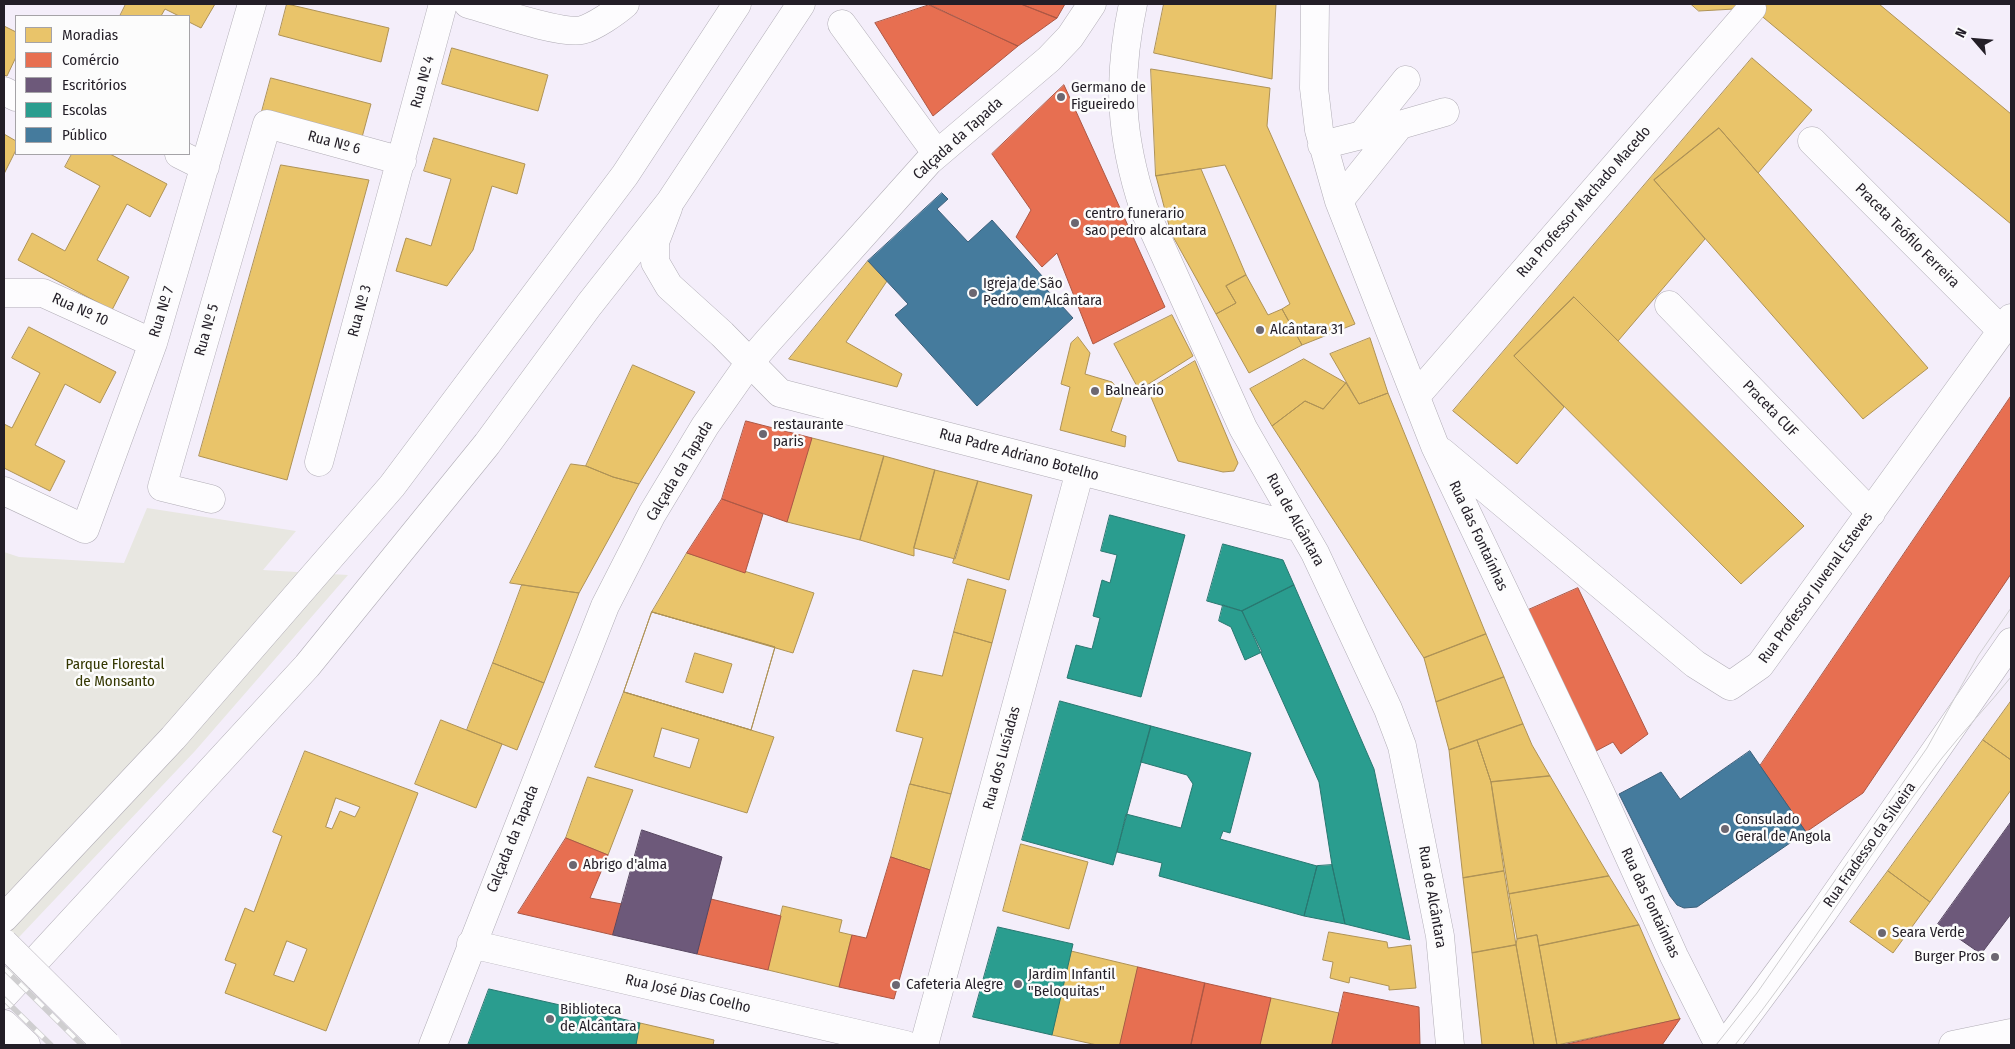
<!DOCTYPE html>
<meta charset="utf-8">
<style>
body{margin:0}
#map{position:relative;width:2015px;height:1049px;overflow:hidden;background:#f4eefa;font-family:"Fira Sans Condensed",sans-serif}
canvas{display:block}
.frame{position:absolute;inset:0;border:5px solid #231e27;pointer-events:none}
.legend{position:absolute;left:15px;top:15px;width:175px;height:140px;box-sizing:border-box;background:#fcfcfc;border:1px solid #a5a3a7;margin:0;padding:6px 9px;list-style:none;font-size:15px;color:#231e27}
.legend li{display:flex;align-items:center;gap:10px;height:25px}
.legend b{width:25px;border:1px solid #a5a3a7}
.north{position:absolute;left:1950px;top:15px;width:50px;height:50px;-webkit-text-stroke:4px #fcfcfc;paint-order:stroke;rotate:297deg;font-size:14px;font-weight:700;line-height:20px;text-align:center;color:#231e27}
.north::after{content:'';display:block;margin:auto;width:18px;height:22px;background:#231e27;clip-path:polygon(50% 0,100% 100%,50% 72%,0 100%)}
</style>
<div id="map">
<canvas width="2015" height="1049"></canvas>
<div class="frame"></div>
<ul class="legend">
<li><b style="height:14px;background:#e9c46a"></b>Moradias</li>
<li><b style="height:14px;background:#e76f51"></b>Comércio</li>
<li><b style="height:14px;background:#6d597a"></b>Escritórios</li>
<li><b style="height:14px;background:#2a9d8f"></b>Escolas</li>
<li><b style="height:14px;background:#457b9d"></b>Público</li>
</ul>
<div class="north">N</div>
</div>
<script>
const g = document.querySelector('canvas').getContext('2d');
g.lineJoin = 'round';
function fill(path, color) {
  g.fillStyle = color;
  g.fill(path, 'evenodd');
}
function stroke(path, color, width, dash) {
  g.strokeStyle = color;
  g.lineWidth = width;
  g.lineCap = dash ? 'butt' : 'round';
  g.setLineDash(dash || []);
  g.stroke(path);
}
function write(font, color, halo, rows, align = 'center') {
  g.font = font + ' "Fira Sans Condensed",sans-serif';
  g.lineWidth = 5;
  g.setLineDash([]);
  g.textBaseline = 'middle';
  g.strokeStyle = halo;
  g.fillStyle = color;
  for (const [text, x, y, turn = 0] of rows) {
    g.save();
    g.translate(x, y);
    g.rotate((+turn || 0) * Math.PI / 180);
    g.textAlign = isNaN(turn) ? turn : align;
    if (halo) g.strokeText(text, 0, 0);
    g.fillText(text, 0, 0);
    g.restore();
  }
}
const green = new Path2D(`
 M 147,508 L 296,531 L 263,570 L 348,575 L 195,751 L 4,953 L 4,552 L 19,557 L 124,563 Z`);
const homes = new Path2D(`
 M 126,4 L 215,4 L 201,28 L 189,22 L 189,16 L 179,16 L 165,9 L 161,16 L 120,16 Z
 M 287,4 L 389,28 L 381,62 L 279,35 Z
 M 1164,4 L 1276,4 L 1272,79 L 1154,53 Z
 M 1691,4 L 1879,4 L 2011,114 L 2011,224 L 1752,8 L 1699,11 Z
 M 4,26 L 16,32 L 16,57 L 7,76 L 4,75 Z
 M 452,48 L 548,75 L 538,111 L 442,84 Z
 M 1752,58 L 1812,110 L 1758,173 L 1719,128 L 1654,180 L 1705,239 L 1618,341 L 1574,297 L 1514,356 L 1564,407 L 1517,464 L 1453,411 Z
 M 1151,69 L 1270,88 L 1267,126 L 1355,324 L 1302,345 L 1282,309 L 1290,304 L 1225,165 L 1156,176 Z
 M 271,78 L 371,104 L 361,141 L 261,115 Z
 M 1719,128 L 1928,368 L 1863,419 L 1654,180 Z
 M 4,134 L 16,141 L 16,150 L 4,174 Z
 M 434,138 L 525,164 L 517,194 L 492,186 L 473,250 L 447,286 L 396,271 L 406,238 L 431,246 L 451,179 L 424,171 Z
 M 72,154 L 110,154 L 167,184 L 150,217 L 127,204 L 97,260 L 129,277 L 112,310 L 18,260 L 32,233 L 65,251 L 100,186 L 65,167 Z
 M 281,165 L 369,180 L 287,480 L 199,456 Z
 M 1201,169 L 1246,275 L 1226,286 L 1236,303 L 1216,314 L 1171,233 L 1156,176 Z
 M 868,261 L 887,281 L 846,342 L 902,374 L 897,387 L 789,359 Z
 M 1246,275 L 1268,315 L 1282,309 L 1302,345 L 1249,373 L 1216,314 L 1236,303 L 1226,286 Z
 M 1574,297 L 1804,526 L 1741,584 L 1514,356 Z
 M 1172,315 L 1193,356 L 1139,390 L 1114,344 Z
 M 29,327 L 116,372 L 100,403 L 65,384 L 35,445 L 65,461 L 50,491 L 4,468 L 4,424 L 12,428 L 40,373 L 12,358 Z
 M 1078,337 L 1090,353 L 1085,374 L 1112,382 L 1123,396 L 1111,431 L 1126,436 L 1125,447 L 1060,430 L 1070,387 L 1061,384 L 1071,343 Z
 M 1370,338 L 1388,393 L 1359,404 L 1330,354 Z
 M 1304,359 L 1346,383 L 1323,409 L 1305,401 L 1272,426 L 1250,389 Z
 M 1195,361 L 1238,463 L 1234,471 L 1223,472 L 1178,461 L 1148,390 Z
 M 633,365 L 695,392 L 639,484 L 613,477 L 586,466 Z
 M 1346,383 L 1359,404 L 1388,393 L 1486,634 L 1424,658 L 1272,426 L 1305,401 L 1323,409 Z
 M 812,438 L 884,456 L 860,540 L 787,522 Z
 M 884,456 L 935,470 L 914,548 L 914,556 L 860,540 Z
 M 571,464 L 586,466 L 613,477 L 639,484 L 579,593 L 510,583 Z
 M 935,470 L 978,481 L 955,559 L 914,548 Z
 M 978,481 L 1032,495 L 1009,580 L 953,563 Z
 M 687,553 L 814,593 L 793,653 L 652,612 Z
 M 968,579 L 1006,590 L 992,643 L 954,632 Z
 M 522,585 L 579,593 L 544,683 L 493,663 Z
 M 652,612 L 775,647 L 751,730 L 624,692 ZM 695,653 L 732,664 L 723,693 L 686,682 Z
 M 652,612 L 775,647 L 751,730 L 624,692 Z
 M 954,632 L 992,643 L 951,794 L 910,784 L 923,738 L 896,731 L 913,670 L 942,676 Z
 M 1486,634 L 1504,677 L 1436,702 L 1424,658 Z
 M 493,663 L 544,683 L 517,750 L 467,730 Z
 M 1504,677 L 1523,724 L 1449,750 L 1436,702 Z
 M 624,692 L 774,737 L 747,813 L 595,767 ZM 662,728 L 699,739 L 690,768 L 654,757 Z
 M 2011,701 L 2011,760 L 1983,740 Z
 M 441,720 L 502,744 L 476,808 L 415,784 Z
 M 1523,724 L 1532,745 L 1550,776 L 1491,782 L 1477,740 Z
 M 1477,740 L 1491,782 L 1504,871 L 1463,878 L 1449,750 Z
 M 1983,740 L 2011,760 L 2011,790 L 1930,902 L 1888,871 Z
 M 305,751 L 418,793 L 326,1031 L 225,993 L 236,964 L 225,960 L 245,908 L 254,912 L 282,836 L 273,832 ZM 336,798 L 360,807 L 355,817 L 340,811 L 332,829 L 326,827 ZM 287,941 L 307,949 L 294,982 L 274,975 Z
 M 1550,776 L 1609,876 L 1509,894 L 1491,782 Z
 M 588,777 L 633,790 L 608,855 L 566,838 Z
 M 910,784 L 951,794 L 930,870 L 891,857 Z
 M 1021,844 L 1088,862 L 1069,929 L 1003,911 Z
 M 1504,871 L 1516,945 L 1472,953 L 1463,878 Z
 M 1888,871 L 1930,902 L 1893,953 L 1850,922 Z
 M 1609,876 L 1639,925 L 1539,946 L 1537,935 L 1517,939 L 1509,894 Z
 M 783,906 L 842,920 L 839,932 L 852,935 L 839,987 L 768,970 Z
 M 1639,925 L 1680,1019 L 1557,1045 L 1539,946 Z
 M 1329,932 L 1387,942 L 1388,948 L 1411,945 L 1416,988 L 1389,990 L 1389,986 L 1350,977 L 1349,983 L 1330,978 L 1333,962 L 1323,960 Z
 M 1537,935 L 1557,1045 L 1534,1045 L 1516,945 L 1517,939 Z
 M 1516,945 L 1534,1045 L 1482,1045 L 1472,953 Z
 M 1071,951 L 1138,967 L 1120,1045 L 1097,1045 L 1052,1035 Z
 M 1271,998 L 1339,1013 L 1332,1045 L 1260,1045 Z
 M 640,1023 L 714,1040 L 713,1045 L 636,1045 Z`);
const shops = new Path2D(`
 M 929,4 L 1021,4 L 1057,18 L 1018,46 Z
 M 1021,4 L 1065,4 L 1057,18 Z
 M 929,5 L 1018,46 L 933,116 L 875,23 Z
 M 1064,85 L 1165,307 L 1093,344 L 1057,253 L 1042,267 L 1016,237 L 1031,210 L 992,154 Z
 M 2011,396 L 2011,574 L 1863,793 L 1806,832 L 1760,766 Z
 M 746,421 L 812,438 L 787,522 L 722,499 Z
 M 722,499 L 763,514 L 745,573 L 687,553 Z
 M 1578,588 L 1648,734 L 1621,754 L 1613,742 L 1596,751 L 1526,611 Z
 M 566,838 L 608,855 L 590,898 L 622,904 L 613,935 L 518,913 Z
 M 891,857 L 930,870 L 894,999 L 839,987 L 852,935 L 866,938 Z
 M 711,899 L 781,916 L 768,970 L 697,954 Z
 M 1138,967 L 1205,983 L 1191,1045 L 1120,1045 Z
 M 1205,983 L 1271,998 L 1260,1045 L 1191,1045 Z
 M 1344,992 L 1419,1007 L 1420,1045 L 1332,1045 Z
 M 1680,1019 L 1662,1045 L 1563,1045 Z`);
const offices = new Path2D(`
 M 2011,822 L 2011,914 L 1981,954 L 1938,924 Z
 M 642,830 L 722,857 L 697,954 L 613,935 Z`);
const schools = new Path2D(`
 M 1110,515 L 1185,535 L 1141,697 L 1067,678 L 1076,645 L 1092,649 L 1100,618 L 1093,616 L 1102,580 L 1110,583 L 1117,555 L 1101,551 Z
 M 1223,544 L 1283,560 L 1294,585 L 1242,611 L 1207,601 Z
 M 1294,585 L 1374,769 L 1410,940 L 1345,924 L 1332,865 L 1319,782 L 1242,611 Z
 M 1223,605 L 1242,611 L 1262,652 L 1245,660 L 1231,627 L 1219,621 Z
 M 1060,701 L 1151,726 L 1113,865 L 1022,840 Z
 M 1151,726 L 1251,753 L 1230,833 L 1223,831 L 1220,839 L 1317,866 L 1304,916 L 1159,876 L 1162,863 L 1117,852 L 1126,814 L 1181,828 L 1193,784 L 1187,775 L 1141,762 Z
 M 1332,865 L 1345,924 L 1304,916 L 1317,866 Z
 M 998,927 L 1073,944 L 1052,1035 L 973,1017 Z
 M 489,989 L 640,1023 L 636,1045 L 468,1045 Z`);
const public = new Path2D(`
 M 942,193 L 948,199 L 937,209 L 968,242 L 992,220 L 1043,277 L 1039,281 L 1073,318 L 977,406 L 895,315 L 908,304 L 868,261 Z
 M 1750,751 L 1806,832 L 1697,907 L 1684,908 L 1677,905 L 1670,896 L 1619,794 L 1661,772 L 1680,799 Z`);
const minor = new Path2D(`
 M 468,4 C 491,10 561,35 582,30 C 594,27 616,12 625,4
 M 1133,4 C 1117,79 1120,136 1144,209 L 1243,428 L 1315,553 L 1388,709 L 1402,746 L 1440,936 L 1450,1045
 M 1315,4 L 1314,88 L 1319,130 L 1339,201 L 1435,446 L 1601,794 L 1674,956 L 1719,1045
 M 842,24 L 937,154
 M 4,91 L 16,97
 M 1812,141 L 2002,331
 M 1322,145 L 1362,135 L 1406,80
 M 179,154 L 205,167
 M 1339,201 L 1400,125 L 1445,112
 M 668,208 L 655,242 L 655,262 L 669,286 L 722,334 L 780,393 L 1301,528
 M 4,293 L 43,293 L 153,343
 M 1669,305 L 1871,513
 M 1416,396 L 1752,8
 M 1442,452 L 1695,664 L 1730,686 L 1760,665 L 2011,318
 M 319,462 L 443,4
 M 4,491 L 85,529 L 153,343 L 252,4
 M 211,499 L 162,487 L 267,124 L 402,161
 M 471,944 L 906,1045
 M 433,1045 L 605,606 L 652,514 L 705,426 L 750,362 L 769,340 L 929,161 L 1049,59 L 1070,37 L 1092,4
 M 924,1045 L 1080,471
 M 1953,1045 L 2011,1033`);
const major = new Path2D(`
 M 1725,1045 L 1822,914 L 2011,642`);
const highway = new Path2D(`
 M 4,918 L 173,738 L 392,486 L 625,175 L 737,4
 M 4,995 L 307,666 L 487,444 L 589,305 L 670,202 L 801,4
 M 4,1024 L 26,1045`);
const tram = new Path2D(`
 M 1716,1045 L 1757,993 L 1927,748 L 1978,656 L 2011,608
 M 1735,1045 C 1809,953 1870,851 1942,758 C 1964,730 1989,705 2011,677`);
const rail = new Path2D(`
 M 4,968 L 82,1045
 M 4,999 L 51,1045`);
const highwayBridge = new Path2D(`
 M 4,943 L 107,1045`);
const markers = [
 [1061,97,5,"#6c6771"],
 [1075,223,5,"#6c6771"],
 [973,293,5,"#6c6771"],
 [1260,330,5,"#6c6771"],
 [1095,391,5,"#6c6771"],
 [763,434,5,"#6c6771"],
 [1725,829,5,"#6c6771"],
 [573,865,5,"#6c6771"],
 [1882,933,5,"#6c6771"],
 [1995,957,5,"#6c6771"],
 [1018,984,5,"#6c6771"],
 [896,985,5,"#6c6771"],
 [550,1019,5,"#6c6771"]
];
const streetNames = [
 ["Rua Nº 4",423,82,-75],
 ["Calçada da Tapada",958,139,-42],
 ["Rua Nº 6",334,143,15],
 ["Rua Professor Machado Macedo",1584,202,-49],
 ["Praceta Teófilo Ferreira",1907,236,45],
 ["Rua Nº 10",80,310,24],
 ["Rua Nº 3",360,311,-75],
 ["Rua Nº 7",162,312,-73],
 ["Rua Nº 5",207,330,-74],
 ["Praceta CUF",1770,409,46],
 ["Rua Padre Adriano Botelho",1019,455,15],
 ["Calçada da Tapada",680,471,-59],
 ["Rua de Alcântara",1295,520,61],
 ["Rua das Fontaínhas",1478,536,65],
 ["Rua Professor Juvenal Esteves",1816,588,-54],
 ["Rua dos Lusíadas",1002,758,-75],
 ["Calçada da Tapada",513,839,-68],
 ["Rua Fradesso da Silveira",1870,845,-55],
 ["Rua de Alcântara",1432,897,80],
 ["Rua das Fontaínhas",1650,903,65],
 ["Rua José Dias Coelho",688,994,13]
];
const poiNames = [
 ["Germano de",1071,88],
 ["Figueiredo",1071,105],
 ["centro funerario",1085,214],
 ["sao pedro alcantara",1085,231],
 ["Igreja de São",983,284],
 ["Pedro em Alcântara",983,301],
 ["Alcântara 31",1270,330],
 ["Balneário",1105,391],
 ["restaurante",773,425],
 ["paris",773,442],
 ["Consulado",1735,820],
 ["Geral de Angola",1735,837],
 ["Abrigo d'alma",583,865],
 ["Seara Verde",1892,933],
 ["Burger Pros",1985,957,"right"],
 ["Jardim Infantil",1028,975],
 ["\"Beloquitas\"",1028,992],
 ["Cafeteria Alegre",906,985],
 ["Biblioteca",560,1010],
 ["de Alcântara",560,1027]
];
const parkNames = [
 ["Parque Florestal",115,665],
 ["de Monsanto",115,682]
];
fill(green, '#e8e7e1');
fill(homes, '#e9c46a');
stroke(homes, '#ae9256', 1);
fill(shops, '#e76f51');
stroke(shops, '#ac5744', 1);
fill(offices, '#6d597a');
stroke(offices, '#574761', 1);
fill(schools, '#2a9d8f');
stroke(schools, '#287770', 1);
fill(public, '#457b9d');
stroke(public, '#3b5f7a', 1);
stroke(minor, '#b1adb6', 29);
stroke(major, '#b1adb6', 29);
stroke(highway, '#b1adb6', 29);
stroke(minor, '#fdfcfe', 28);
stroke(major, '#fdfcfe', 28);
stroke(highway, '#fdfcfe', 28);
stroke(tram, '#cfced0', 1);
stroke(rail, '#cfced0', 5.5);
stroke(rail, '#fcfcfc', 4, [11]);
stroke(highwayBridge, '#b1adb6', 29, []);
stroke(highwayBridge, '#fdfcfe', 28);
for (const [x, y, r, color] of markers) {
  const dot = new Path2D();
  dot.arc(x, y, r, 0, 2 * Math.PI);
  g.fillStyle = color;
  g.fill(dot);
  stroke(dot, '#fcfcfc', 2);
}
write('15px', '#231e27', '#fcfcfc', streetNames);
write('15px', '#231e27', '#fcfcfc', poiNames, 'left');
write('15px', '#343700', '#fcfcfc', parkNames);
</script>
